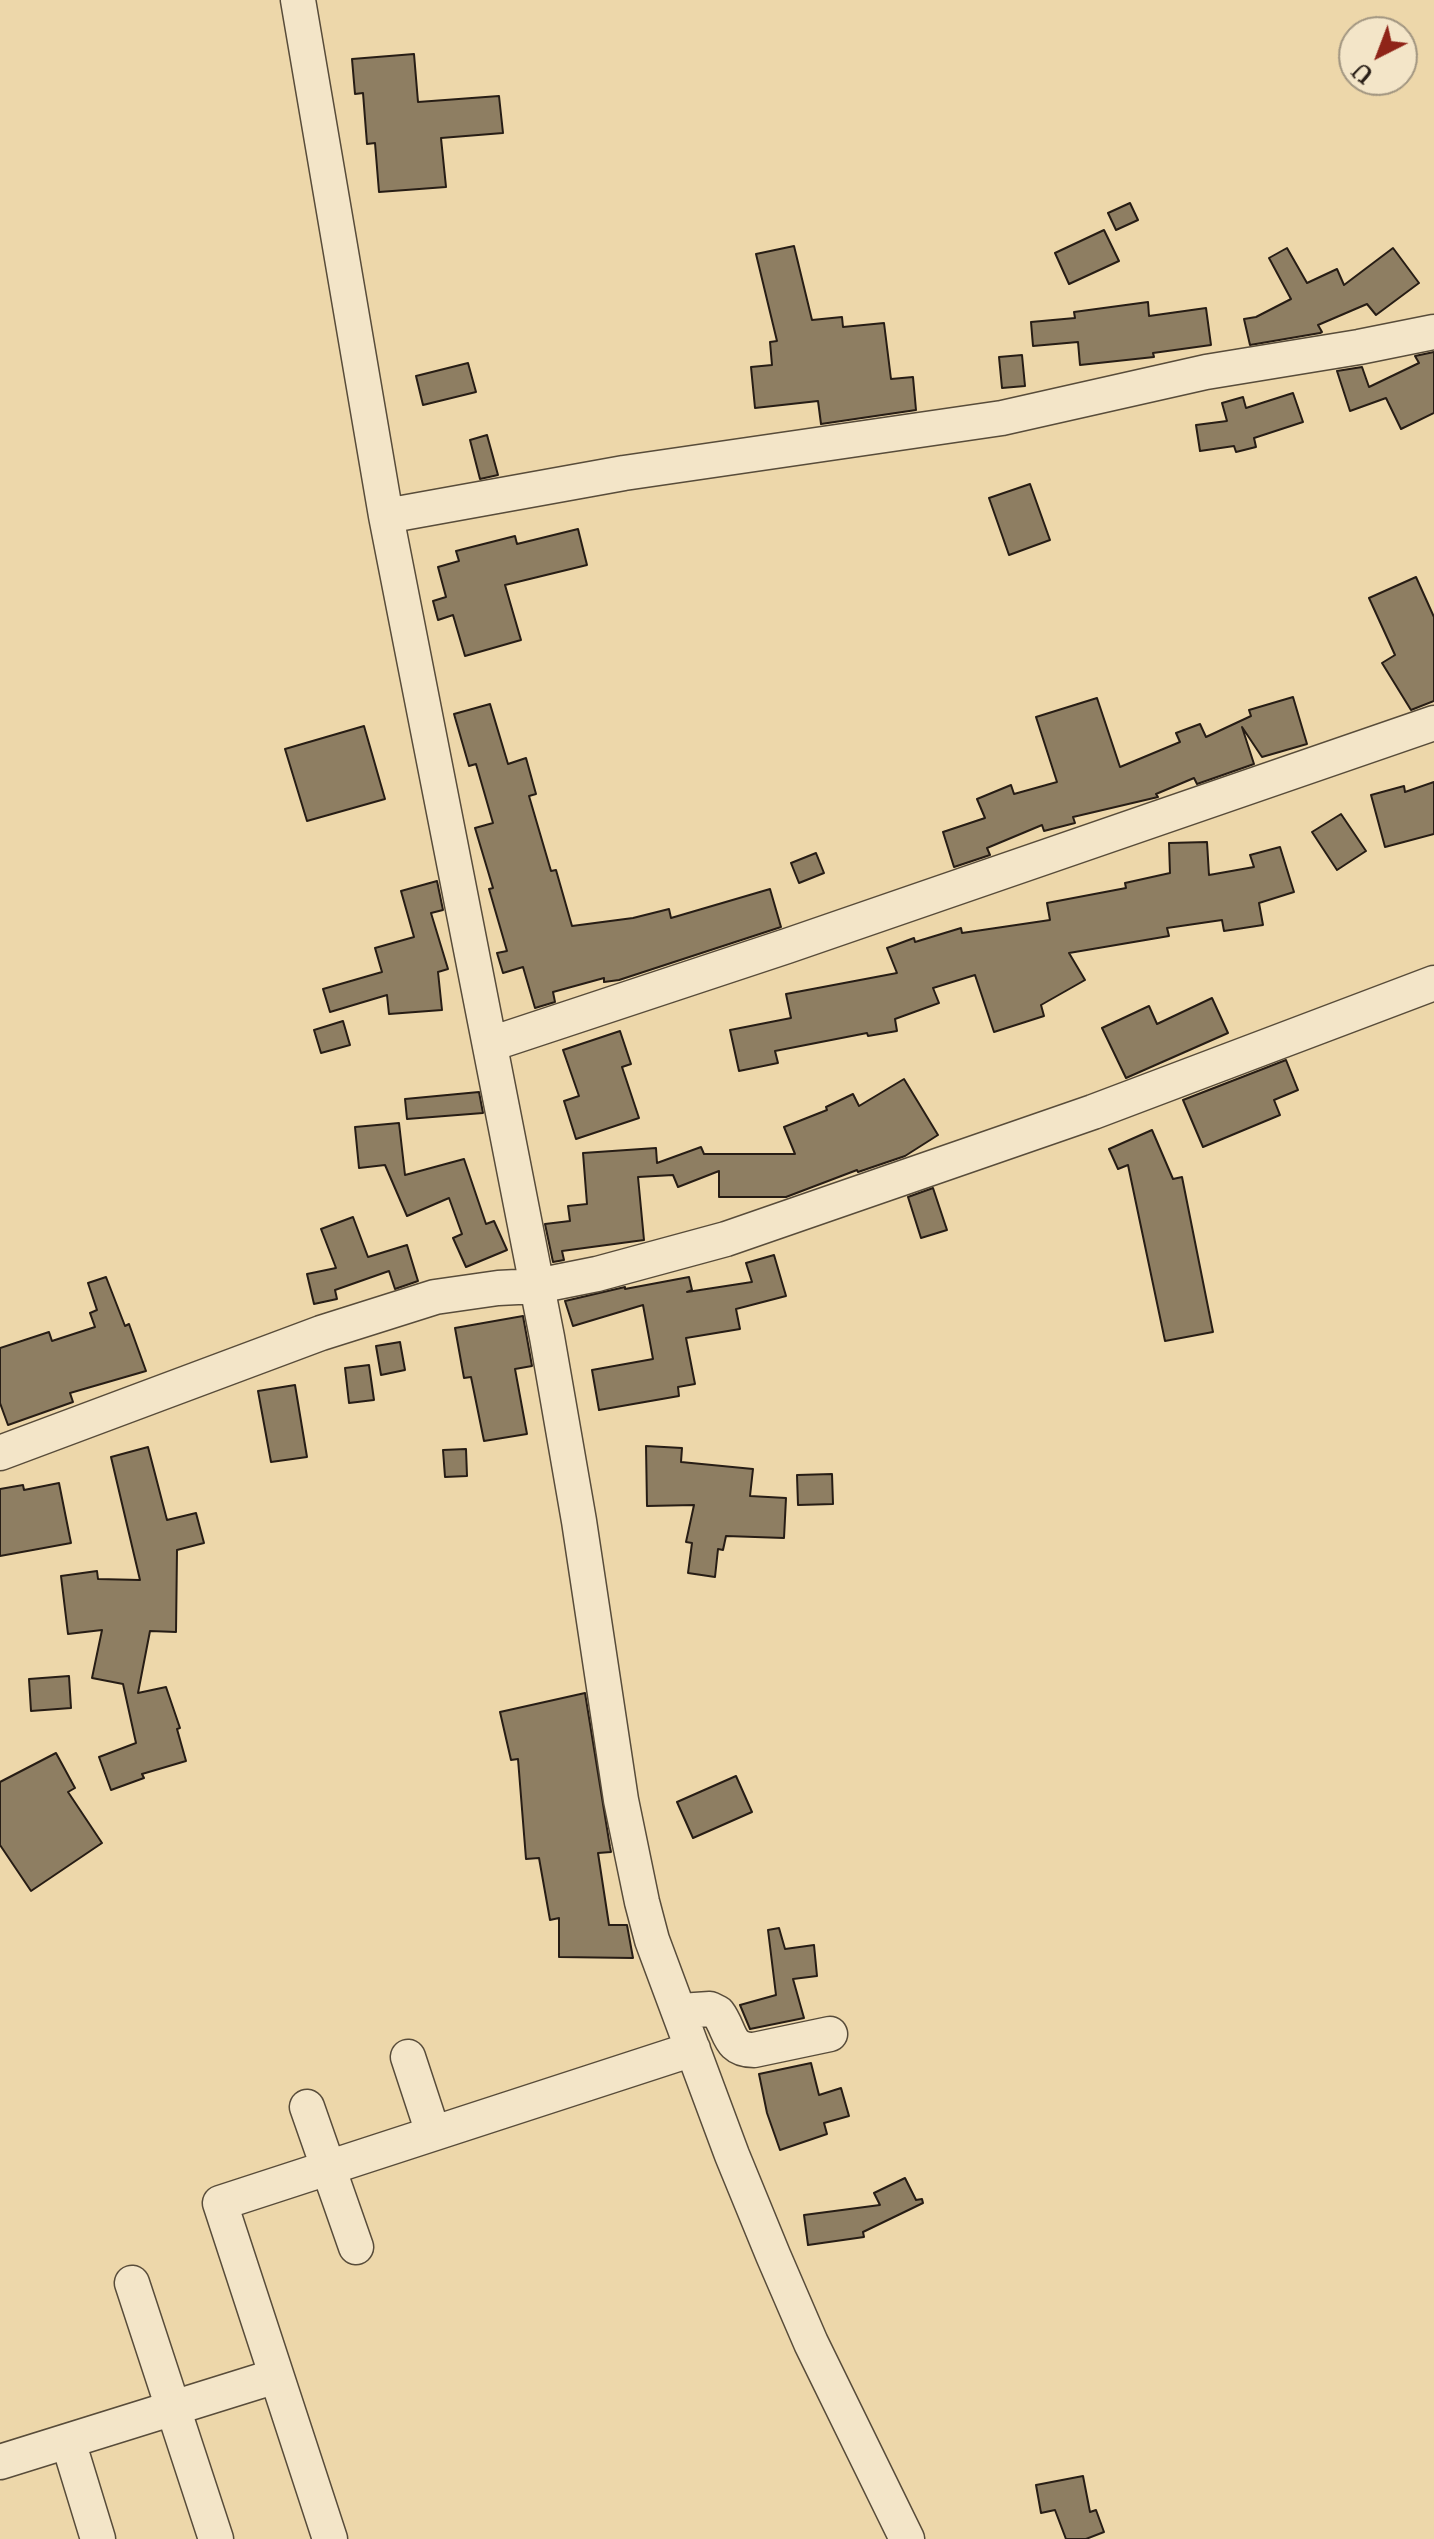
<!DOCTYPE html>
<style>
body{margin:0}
#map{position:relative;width:1434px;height:2539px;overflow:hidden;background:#edd7aa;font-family:"IM FELL Double Pica",serif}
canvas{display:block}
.north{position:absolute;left:1338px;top:16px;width:80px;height:80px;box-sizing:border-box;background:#f3e5c8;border:2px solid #a19580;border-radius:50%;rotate:222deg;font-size:22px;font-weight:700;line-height:32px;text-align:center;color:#271d15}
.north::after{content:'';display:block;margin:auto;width:28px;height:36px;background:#8f2418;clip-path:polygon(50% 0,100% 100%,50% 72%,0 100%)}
</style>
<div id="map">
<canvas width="1434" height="2539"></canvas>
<div class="north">U</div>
</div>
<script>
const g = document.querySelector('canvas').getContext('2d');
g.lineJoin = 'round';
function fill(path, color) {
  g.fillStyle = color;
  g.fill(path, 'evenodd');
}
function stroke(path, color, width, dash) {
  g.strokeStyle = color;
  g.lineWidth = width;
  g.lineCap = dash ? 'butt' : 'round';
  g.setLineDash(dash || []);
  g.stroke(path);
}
const building = new Path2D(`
 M 414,54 L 418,102 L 499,96 L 503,133 L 441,138 L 446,187 L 379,192 L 375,143 L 367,144 L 363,93 L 355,94 L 352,59 Z
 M 1130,203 L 1138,220 L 1116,230 L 1108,213 Z
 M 1104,230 L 1119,261 L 1069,284 L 1055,253 Z
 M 794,246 L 812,320 L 842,317 L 843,327 L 884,323 L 891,379 L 913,377 L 916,410 L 821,424 L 818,401 L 755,408 L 751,367 L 772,365 L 770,342 L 777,341 L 756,254 Z
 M 1287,248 L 1307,283 L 1337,269 L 1344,285 L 1393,248 L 1419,283 L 1376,315 L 1367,304 L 1318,325 L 1322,332 L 1320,333 L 1250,345 L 1244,319 L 1256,317 L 1291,299 L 1269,258 Z
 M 1148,302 L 1149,316 L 1206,308 L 1211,345 L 1153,353 L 1154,357 L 1080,365 L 1078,342 L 1033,346 L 1031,322 L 1075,318 L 1074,312 Z
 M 1434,352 L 1434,413 L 1401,429 L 1386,398 L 1350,411 L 1337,371 L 1362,367 L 1369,387 L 1419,363 L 1415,356 Z
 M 1022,355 L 1025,386 L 1002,388 L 999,357 Z
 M 468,363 L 476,392 L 423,405 L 416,376 Z
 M 1293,393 L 1303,422 L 1254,438 L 1256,447 L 1236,452 L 1234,446 L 1200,451 L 1196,425 L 1227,421 L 1222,403 L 1243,397 L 1246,408 Z
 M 487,435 L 498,475 L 480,479 L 470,440 Z
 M 1030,484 L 1050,540 L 1009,555 L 989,498 Z
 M 578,529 L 587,565 L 505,585 L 521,640 L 465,656 L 453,615 L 438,620 L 433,601 L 446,597 L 438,567 L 459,561 L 456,551 L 515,536 L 517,544 Z
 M 1416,577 L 1434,617 L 1434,701 L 1411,710 L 1382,663 L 1395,655 L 1369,598 Z
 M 1293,697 L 1307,744 L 1262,757 L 1242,727 L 1254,764 L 1197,784 L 1194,778 L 1156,794 L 1158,797 L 1073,817 L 1075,823 L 1044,831 L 1042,825 L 987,848 L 990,855 L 954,867 L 943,832 L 985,818 L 977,799 L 1011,785 L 1014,794 L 1057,782 L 1036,717 L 1097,698 L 1120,767 L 1180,742 L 1176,733 L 1200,724 L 1206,737 L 1251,716 L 1249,710 Z
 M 490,704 L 508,764 L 526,758 L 536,794 L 529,796 L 551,871 L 556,870 L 572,926 L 633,918 L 669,909 L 671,918 L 770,889 L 781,927 L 619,980 L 604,982 L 604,978 L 553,992 L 555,1002 L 535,1008 L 523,967 L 503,973 L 497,953 L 507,951 L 489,889 L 493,888 L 475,828 L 493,823 L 476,764 L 469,766 L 454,714 Z
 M 364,726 L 385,799 L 307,821 L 285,749 Z
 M 1434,782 L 1434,834 L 1385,847 L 1371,795 L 1404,786 L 1405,792 Z
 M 1341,814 L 1366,851 L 1337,870 L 1312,832 Z
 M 1207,842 L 1209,875 L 1254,867 L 1250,855 L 1280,847 L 1294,892 L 1259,903 L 1263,925 L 1224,931 L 1222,920 L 1167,928 L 1169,936 L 1069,953 L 1085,980 L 1041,1005 L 1044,1016 L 994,1032 L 975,975 L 933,988 L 939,1003 L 895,1019 L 897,1031 L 868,1036 L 867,1033 L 775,1051 L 778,1063 L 739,1071 L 730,1030 L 791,1018 L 786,994 L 897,973 L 887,948 L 914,938 L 915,942 L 961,928 L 962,933 L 1050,920 L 1047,903 L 1126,888 L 1125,883 L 1170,873 L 1169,843 Z
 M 816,853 L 824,873 L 799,883 L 791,863 Z
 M 437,881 L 443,910 L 431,913 L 448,969 L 438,972 L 442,1010 L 389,1014 L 387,995 L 330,1012 L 323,989 L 382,972 L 375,948 L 414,937 L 401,891 Z
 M 1212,998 L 1228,1033 L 1126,1078 L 1102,1028 L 1149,1006 L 1157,1024 Z
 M 343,1021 L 350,1045 L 321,1053 L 314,1030 Z
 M 620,1031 L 631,1064 L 622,1067 L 639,1118 L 576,1139 L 564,1101 L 579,1096 L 563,1050 Z
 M 1286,1060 L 1298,1090 L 1274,1100 L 1280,1115 L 1203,1147 L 1183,1100 Z
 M 904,1079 L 938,1135 L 905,1156 L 858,1172 L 857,1170 L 786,1197 L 719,1197 L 719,1171 L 678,1187 L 673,1175 L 638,1177 L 644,1240 L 562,1251 L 564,1260 L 553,1262 L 545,1224 L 570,1221 L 568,1206 L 587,1204 L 583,1153 L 656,1148 L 657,1163 L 701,1147 L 704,1154 L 795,1154 L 784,1127 L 827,1110 L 826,1107 L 853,1094 L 859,1106 Z
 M 479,1092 L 483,1113 L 407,1119 L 405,1099 Z
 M 399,1123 L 405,1175 L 464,1159 L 486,1224 L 494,1221 L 507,1250 L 466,1267 L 453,1238 L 462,1234 L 449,1198 L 407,1216 L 385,1165 L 359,1168 L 355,1127 Z
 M 1152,1130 L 1173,1179 L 1182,1177 L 1213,1332 L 1165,1341 L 1128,1165 L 1118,1169 L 1109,1149 Z
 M 933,1188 L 947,1230 L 921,1238 L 908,1197 Z
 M 353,1217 L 368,1257 L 407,1245 L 418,1281 L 395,1289 L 389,1271 L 335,1290 L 337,1299 L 314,1304 L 307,1274 L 336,1268 L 321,1229 Z
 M 774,1255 L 786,1296 L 736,1309 L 740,1329 L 686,1338 L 695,1384 L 678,1387 L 679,1396 L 599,1410 L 592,1370 L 653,1359 L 643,1305 L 573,1326 L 565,1301 L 625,1287 L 625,1289 L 689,1277 L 692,1290 L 687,1292 L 752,1282 L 746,1263 Z
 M 106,1277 L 125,1326 L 129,1324 L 146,1371 L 70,1393 L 73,1402 L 8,1425 L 0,1403 L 0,1348 L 49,1332 L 52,1341 L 95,1327 L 90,1313 L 97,1310 L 88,1283 Z
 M 523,1316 L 532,1366 L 515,1369 L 527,1434 L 484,1441 L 471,1377 L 464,1378 L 455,1328 Z
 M 400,1342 L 405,1370 L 381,1375 L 376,1346 Z
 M 369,1365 L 374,1400 L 349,1403 L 345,1368 Z
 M 295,1385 L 307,1457 L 271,1462 L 258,1391 Z
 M 646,1446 L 682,1448 L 681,1462 L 753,1469 L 750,1496 L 786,1498 L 784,1538 L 726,1536 L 723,1550 L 718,1549 L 715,1577 L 688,1573 L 692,1543 L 686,1542 L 694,1505 L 647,1506 Z
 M 148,1447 L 167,1520 L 196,1513 L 204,1543 L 177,1550 L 176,1632 L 150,1631 L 138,1693 L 166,1687 L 180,1728 L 177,1729 L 186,1761 L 142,1774 L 144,1778 L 111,1790 L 99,1757 L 136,1743 L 123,1684 L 92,1678 L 102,1630 L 68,1634 L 61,1576 L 97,1571 L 98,1579 L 140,1580 L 111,1457 Z
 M 466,1449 L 467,1476 L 445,1477 L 443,1450 Z
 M 832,1474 L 833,1504 L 798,1505 L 797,1475 Z
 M 59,1483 L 71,1543 L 0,1556 L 0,1489 L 23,1485 L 24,1490 Z
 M 69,1676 L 71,1708 L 31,1711 L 29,1679 Z
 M 585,1693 L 610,1847 L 611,1852 L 598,1853 L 609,1925 L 627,1925 L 633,1958 L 559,1957 L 559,1918 L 550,1920 L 539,1858 L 526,1859 L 518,1759 L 511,1760 L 500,1712 Z
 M 56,1753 L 75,1788 L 68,1792 L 102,1843 L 31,1891 L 0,1845 L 0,1782 Z
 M 736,1776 L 752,1812 L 693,1838 L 677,1802 Z
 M 779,1928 L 785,1949 L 814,1945 L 817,1976 L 793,1979 L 804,2018 L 750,2029 L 740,2005 L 776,1995 L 768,1930 Z
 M 811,2063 L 819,2095 L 841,2088 L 849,2116 L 824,2123 L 827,2134 L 780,2150 L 767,2113 L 759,2074 Z
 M 905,2178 L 916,2200 L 922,2199 L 923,2203 L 863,2232 L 864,2237 L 808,2245 L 804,2215 L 880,2205 L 874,2193 Z
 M 1083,2476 L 1090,2512 L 1096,2510 L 1104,2532 L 1086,2539 L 1066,2539 L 1055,2510 L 1041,2513 L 1036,2485 Z`);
const minor = new Path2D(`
 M 298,0 L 386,516 L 547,1337 L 579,1521 L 621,1800 L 642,1902 L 652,1940 L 732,2155 L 773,2255 L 811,2343 L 907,2539
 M 386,516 L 624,473 L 1002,418 L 1206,372 L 1359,347 L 1434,332
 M 491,1044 L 787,946 L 1434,723
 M 0,1453 L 321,1333 L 435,1297 L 498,1288 L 537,1286 L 597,1274 L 726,1239 L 1093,1112 L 1434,983
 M 680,2011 L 710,2009 L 718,2013 C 731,2030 727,2050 754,2050 L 830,2034
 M 408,2057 L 433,2133
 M 307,2107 L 356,2247
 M 132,2283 L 216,2539
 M 68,2441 L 98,2539
 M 0,2462 L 276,2376
 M 330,2539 L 220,2203 L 693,2049`);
fill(building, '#8e7e62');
stroke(building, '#271d15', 2);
stroke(minor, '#584c3a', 37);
stroke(minor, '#f3e5c8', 34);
</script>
